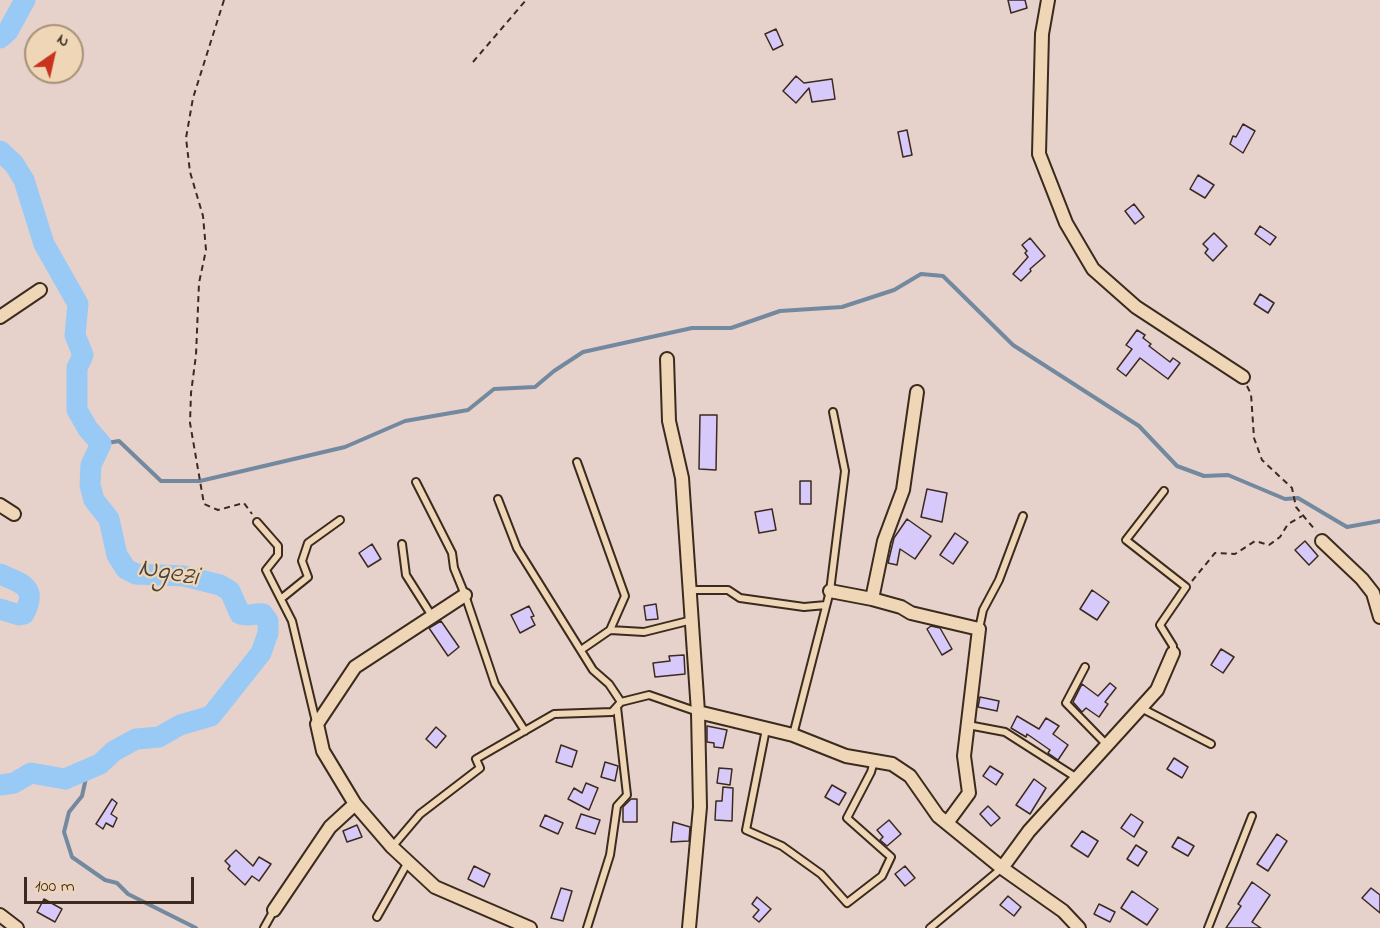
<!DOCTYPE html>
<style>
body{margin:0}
#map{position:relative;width:1380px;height:928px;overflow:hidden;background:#e7d2cb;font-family:"Indie Flower",sans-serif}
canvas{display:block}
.north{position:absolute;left:24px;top:24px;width:60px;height:60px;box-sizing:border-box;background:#eed6b6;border:2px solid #a69179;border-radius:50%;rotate:34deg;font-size:16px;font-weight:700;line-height:24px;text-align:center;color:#3b2a1e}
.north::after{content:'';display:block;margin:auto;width:21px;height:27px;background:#c8321e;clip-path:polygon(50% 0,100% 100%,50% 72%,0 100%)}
.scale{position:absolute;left:24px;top:877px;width:170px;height:27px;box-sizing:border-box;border:3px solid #3b2a1e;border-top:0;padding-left:8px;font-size:18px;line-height:21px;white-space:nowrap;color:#3b2a1e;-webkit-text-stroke:4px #eed6b6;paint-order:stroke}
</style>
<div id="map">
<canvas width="1380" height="928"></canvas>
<div class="north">N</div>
<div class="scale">100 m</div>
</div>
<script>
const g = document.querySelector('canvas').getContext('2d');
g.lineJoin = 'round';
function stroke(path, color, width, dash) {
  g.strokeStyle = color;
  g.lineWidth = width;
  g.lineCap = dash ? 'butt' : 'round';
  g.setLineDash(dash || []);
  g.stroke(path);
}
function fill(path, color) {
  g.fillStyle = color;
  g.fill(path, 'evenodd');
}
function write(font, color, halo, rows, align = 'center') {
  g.font = font + ' "Indie Flower",sans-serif';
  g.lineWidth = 4.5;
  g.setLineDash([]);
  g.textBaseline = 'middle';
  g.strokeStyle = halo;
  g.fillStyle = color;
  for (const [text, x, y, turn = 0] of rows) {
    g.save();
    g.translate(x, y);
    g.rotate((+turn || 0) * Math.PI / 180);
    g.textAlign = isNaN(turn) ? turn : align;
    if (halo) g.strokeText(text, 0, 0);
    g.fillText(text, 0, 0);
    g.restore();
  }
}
const stream = new Path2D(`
 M 101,444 L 119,441 L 161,481 L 200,481 L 345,447 L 405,421 L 468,410 L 494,389 L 535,387 L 554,371 L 583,352 L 692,328 L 731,328 L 780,311 L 842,307 L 894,290 L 921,274 L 943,276 L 1013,345 L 1139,426 L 1177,466 L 1204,476 L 1228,475 L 1285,499 L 1298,498 L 1347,527 L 1380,521
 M 88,769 L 82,796 L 69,812 L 64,832 L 72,857 L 105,880 L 117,883 L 128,894 L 196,928`);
const river = new Path2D(`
 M 0,38 L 8,31 L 25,0
 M 0,151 L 14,164 L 24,180 L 44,244 L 78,304 L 75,335 L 83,355 L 77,368 L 77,410 L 88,429 L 101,444 L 91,465 L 90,485 L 94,500 L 109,519 L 117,555 L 126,569 L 136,574 L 184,576 L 220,585 L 230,591 L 240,614 C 248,617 254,613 263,614 L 268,621 L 268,633 L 261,653 L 211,716 L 180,725 L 159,737 L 136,739 L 114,751 L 100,764 L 65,779 L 31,773 L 14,783 L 0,785
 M 0,574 C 23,584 38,587 24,614 L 19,615 L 0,609`);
const building = new Path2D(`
 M 1008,0 L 1025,0 L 1027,8 L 1011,13 Z
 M 776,29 L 783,45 L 773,50 L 765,34 Z
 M 796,76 L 804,83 L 832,79 L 835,99 L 812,102 L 809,88 L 796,103 L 783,91 Z
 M 1243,124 L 1255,131 L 1243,153 L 1230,144 L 1233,136 L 1236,137 Z
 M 907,130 L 912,155 L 903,157 L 898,132 Z
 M 1198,175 L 1214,185 L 1205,198 L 1190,189 Z
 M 1134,204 L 1144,217 L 1135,224 L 1125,211 Z
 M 1260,226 L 1276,237 L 1270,245 L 1255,234 Z
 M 1214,233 L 1227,246 L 1213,261 L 1205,253 L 1208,249 L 1203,244 Z
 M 1030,238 L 1045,256 L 1030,269 L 1031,271 L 1021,281 L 1013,274 L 1028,257 L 1025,253 L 1027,251 L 1022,245 Z
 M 1260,294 L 1274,303 L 1268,313 L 1254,304 Z
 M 1137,330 L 1145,335 L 1143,338 L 1151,344 L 1149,346 L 1170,362 L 1173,358 L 1180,363 L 1168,379 L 1140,358 L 1126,376 L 1117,369 L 1132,349 L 1126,345 Z
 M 700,415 L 717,415 L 716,470 L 699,469 Z
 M 800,481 L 811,481 L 811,504 L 800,504 Z
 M 927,489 L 947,493 L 942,522 L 921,517 Z
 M 772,509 L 776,530 L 759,533 L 755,512 Z
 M 907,519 L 931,536 L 915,559 L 900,549 L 897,565 L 888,563 L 894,538 Z
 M 955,533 L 968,542 L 953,564 L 940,555 Z
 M 1305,541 L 1318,556 L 1309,565 L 1295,550 Z
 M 372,544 L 381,559 L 368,567 L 359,553 Z
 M 1092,590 L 1109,602 L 1097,620 L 1080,609 Z
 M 656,604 L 658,619 L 646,620 L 644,606 Z
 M 529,606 L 534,616 L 531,617 L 535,625 L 520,633 L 511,615 Z
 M 441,621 L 459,647 L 448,656 L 429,628 Z
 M 931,626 L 940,628 L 952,649 L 942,655 L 927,629 Z
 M 1221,649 L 1234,657 L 1223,673 L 1211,665 Z
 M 684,655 L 685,674 L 655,677 L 653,663 L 670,661 L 669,656 Z
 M 1110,683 L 1116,688 L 1105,702 L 1108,704 L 1099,717 L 1086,708 L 1082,712 L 1073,702 L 1082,684 L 1098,696 Z
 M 980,697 L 999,701 L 997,711 L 978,707 Z
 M 1017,716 L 1039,729 L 1046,718 L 1059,726 L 1053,734 L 1068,745 L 1058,760 L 1048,753 L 1050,750 L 1027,734 L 1026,737 L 1011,728 Z
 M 707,726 L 727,730 L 723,748 L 714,747 L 714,743 L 707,742 Z
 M 436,727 L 446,736 L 436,748 L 426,739 Z
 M 561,745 L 577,751 L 572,767 L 556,762 Z
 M 1174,758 L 1188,767 L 1182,778 L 1167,769 Z
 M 605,762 L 618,766 L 615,781 L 601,777 Z
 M 990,766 L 1003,774 L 996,785 L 983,776 Z
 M 719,768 L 732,769 L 730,785 L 717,783 Z
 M 1034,779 L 1046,788 L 1030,814 L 1016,805 Z
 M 586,783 L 598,788 L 589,810 L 568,799 L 574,788 L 582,793 Z
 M 832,785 L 846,793 L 839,805 L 825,797 Z
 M 723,787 L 733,788 L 732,821 L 715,820 L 716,801 L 722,801 Z
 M 112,799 L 117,803 L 111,814 L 117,818 L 113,827 L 106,823 L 103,829 L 96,824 Z
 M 631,799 L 637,799 L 637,822 L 623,822 L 623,807 Z
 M 988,806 L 1000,818 L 991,826 L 980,814 Z
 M 581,814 L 600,820 L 595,834 L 576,828 Z
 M 1131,814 L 1143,822 L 1134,837 L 1121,828 Z
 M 545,815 L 563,823 L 558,834 L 540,826 Z
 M 889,820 L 901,834 L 887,846 L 880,840 L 883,837 L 877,830 Z
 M 673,822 L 690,827 L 689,841 L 671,842 Z
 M 357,825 L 362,837 L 347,842 L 343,831 Z
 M 1082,831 L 1098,841 L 1088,857 L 1071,846 Z
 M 1277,834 L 1287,841 L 1268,871 L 1257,864 Z
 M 1178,837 L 1194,846 L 1188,856 L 1172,847 Z
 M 1136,845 L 1147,852 L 1138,866 L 1127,859 Z
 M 236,850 L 253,866 L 259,857 L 271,864 L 259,881 L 252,876 L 245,885 L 228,869 L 230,866 L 225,861 Z
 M 474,866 L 490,874 L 484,887 L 468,879 Z
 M 905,866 L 915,878 L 905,886 L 895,874 Z
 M 1252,882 L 1270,895 L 1252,922 L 1261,928 L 1226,928 L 1241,906 L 1238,904 Z
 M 561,888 L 572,891 L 563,921 L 551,918 Z
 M 1371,888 L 1380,895 L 1380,913 L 1362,898 Z
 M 1132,891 L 1158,909 L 1147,925 L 1121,908 Z
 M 1008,896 L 1021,907 L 1014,916 L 1000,905 Z
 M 757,897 L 771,909 L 759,922 L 753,917 L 759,910 L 752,904 Z
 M 44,899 L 62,909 L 55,922 L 37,912 Z
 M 1099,904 L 1115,912 L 1110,922 L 1094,914 Z`);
const path = new Path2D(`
 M 224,0 L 193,98 L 186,138 L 190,172 L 203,216 L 206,250 L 199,283 L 196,355 L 191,393 L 190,423 L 204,504 L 218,510 L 244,503 L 252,514
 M 473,62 L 526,0
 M 1247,386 L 1251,394 L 1254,438 L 1262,460 L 1292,488 L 1296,507 L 1316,531
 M 1192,581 L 1215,553 L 1235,554 L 1255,541 L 1269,545 L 1280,537 L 1288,524 L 1302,516`);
const service = new Path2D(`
 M 577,462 L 625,596 L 610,630 L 581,650
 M 416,482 L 452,553 L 454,568 L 465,595 L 495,684 L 525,731
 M 1164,491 L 1126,540 L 1186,587 L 1160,625 L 1173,646 L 1173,653
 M 498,499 L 517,548 L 593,670 L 609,684 L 621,702
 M 257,522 L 278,546 L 278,555 L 266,570 L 292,621 L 316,722
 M 402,544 L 406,575 L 432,616
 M 690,590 L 728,590 L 740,598 L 804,607 L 826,605
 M 282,598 L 308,577 L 302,561 L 308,543 L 340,520
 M 979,629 L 983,610 L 999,580 L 1023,516
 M 610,630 L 644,632 L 692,620
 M 1085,667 L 1066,703 L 1107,745
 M 1141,708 L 1211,744
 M 968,725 L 1005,732 L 1077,778
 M 766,729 L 746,830 L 782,846 L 821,874 L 847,903 L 882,876 L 891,857 L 847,818 L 871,772 L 874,761
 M 793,735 L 830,591 L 845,471 L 833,412
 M 392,847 L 420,814 L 480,768 L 476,759 L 554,714 L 612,712 L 621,702 L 649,695 L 698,712
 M 377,917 L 408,862
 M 264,928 L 274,910
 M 587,928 L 610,855 L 617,806 L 627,795 L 617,707
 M 930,928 L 1002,868
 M 1208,928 L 1252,816`);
const minor = new Path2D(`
 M 1048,0 L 1042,34 L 1039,154 L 1066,223 L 1093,269 L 1136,307 L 1243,377
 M 0,317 L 40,290
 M 667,359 L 669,421 L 682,478 L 698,712 L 700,807 L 689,928
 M 0,505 L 14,514
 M 1322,541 L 1362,579 L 1373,593 L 1380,617
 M 830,591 L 872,599 L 901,607 L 911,613 L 979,629 L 964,756 L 969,793 L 947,823
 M 465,595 L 355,667 L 317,724 L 323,751 L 355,804 L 392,847 L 435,887 L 530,928
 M 872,599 L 884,541 L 903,490 L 917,392
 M 698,712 L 793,735 L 846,756 L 892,764 L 910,776 L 938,816 L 1002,868 L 1063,911 L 1079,928
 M 1002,868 L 1029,831 L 1157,690 L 1173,653
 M 274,910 L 330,827 L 355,804
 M 0,915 L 17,928`);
const waterNames = [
 ["Ngezi",168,575,10]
];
stroke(stream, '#73899f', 4);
stroke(river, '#99c9f5', 21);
fill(building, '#d8c9fb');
stroke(building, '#3b2a1e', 1.5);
stroke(service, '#3b2a1e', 10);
stroke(minor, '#3b2a1e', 16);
stroke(path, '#3b2a1e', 2, [6, 4.5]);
stroke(service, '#eed6b6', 6);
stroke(minor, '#eed6b6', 12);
write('italic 28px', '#49423e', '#eed6b6', waterNames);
</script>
